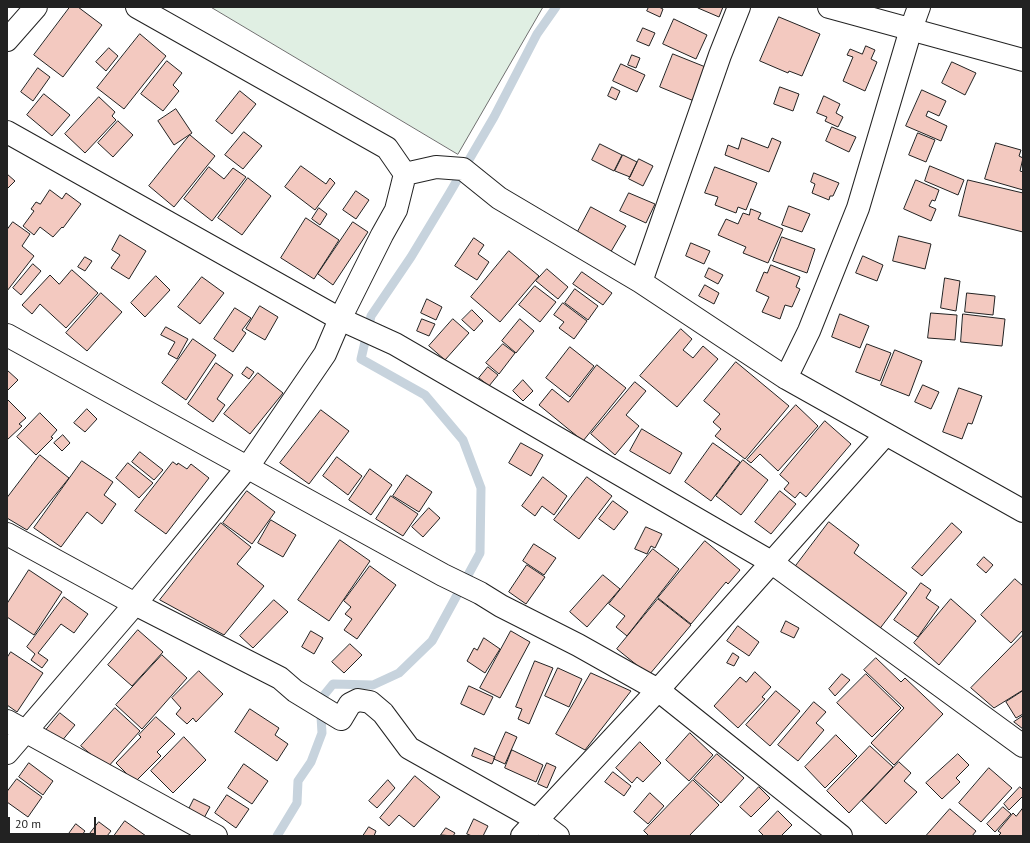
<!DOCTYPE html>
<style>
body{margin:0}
#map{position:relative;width:1030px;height:843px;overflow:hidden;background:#fff;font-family:"PT Sans",sans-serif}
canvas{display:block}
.frame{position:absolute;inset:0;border:8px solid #222;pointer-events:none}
.scale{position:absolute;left:8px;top:817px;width:88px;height:18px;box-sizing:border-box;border:2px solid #222;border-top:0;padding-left:5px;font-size:12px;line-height:14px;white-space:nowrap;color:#222;-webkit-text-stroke:3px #fff;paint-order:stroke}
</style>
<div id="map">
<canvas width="1030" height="843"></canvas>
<div class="frame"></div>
<div class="scale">20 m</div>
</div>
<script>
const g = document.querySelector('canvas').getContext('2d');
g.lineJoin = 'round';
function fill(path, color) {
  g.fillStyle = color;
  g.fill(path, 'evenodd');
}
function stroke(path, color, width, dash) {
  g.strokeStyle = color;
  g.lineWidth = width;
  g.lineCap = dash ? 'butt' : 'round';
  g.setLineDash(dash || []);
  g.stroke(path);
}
const green = new Path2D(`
 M 211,7 L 543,7 L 458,154 Z`);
const stream = new Path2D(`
 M 277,836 L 297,803 L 298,781 L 311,762 L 322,733 L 320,700 L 333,684 L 373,685 L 399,673 L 432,641 L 480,553 L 481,488 L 463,440 L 425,395 L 361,359 L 371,316 L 411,257 L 449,194 L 494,117 L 537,34 L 556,7`);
const building = new Path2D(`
 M 70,7 L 78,7 L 102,25 L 63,77 L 34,55 Z
 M 649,7 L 659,7 L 663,9 L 660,17 L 647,11 Z
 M 698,7 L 723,7 L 719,17 L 698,8 Z
 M 779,17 L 820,34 L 802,76 L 789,71 L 788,73 L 760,61 Z
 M 674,19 L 707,35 L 696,59 L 663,44 Z
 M 643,28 L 655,33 L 649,46 L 637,41 Z
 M 140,34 L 166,56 L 124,109 L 97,88 Z
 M 866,46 L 875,50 L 871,59 L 877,62 L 865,91 L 843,81 L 853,57 L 847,55 L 850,49 L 862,54 Z
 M 109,48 L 118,56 L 106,71 L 96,62 Z
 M 673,54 L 708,68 L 694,101 L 660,87 Z
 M 632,55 L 640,58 L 636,68 L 628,65 Z
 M 167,61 L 182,73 L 173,85 L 179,91 L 163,111 L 141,94 Z
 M 952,62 L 976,73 L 965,95 L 942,83 Z
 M 621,64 L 645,75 L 637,92 L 613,81 Z
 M 38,68 L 50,77 L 33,101 L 21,92 Z
 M 612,87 L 620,91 L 616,100 L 608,96 Z
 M 780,87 L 799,94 L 793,111 L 774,104 Z
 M 922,90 L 946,101 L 939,116 L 928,111 L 926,116 L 947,126 L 941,141 L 906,126 Z
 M 240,91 L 256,104 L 232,134 L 216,121 Z
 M 44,94 L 70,115 L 52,136 L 27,115 Z
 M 824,96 L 840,104 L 836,113 L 843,117 L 838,127 L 825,121 L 827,117 L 817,113 Z
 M 99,97 L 115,112 L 112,116 L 116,120 L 85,153 L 65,134 Z
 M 176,109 L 192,133 L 174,145 L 158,121 Z
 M 118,121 L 133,135 L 113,157 L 98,143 Z
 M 832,127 L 856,137 L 849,152 L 826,141 Z
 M 244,132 L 262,146 L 243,169 L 225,155 Z
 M 918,133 L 935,140 L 926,162 L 909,155 Z
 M 190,135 L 215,156 L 174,207 L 149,186 Z
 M 742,138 L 768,148 L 772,138 L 781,142 L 769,172 L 725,155 L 728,145 L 738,149 Z
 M 996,143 L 1021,150 L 1019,156 L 1023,158 L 1020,171 L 1023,172 L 1023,190 L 985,179 Z
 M 600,144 L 622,155 L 614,171 L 592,160 Z
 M 623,155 L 637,162 L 630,177 L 615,171 Z
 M 639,159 L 653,166 L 643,186 L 629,179 Z
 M 301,166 L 326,184 L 330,178 L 335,183 L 315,210 L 285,187 Z
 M 930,166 L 964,180 L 958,195 L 925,181 Z
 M 209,167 L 224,179 L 233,168 L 246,177 L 212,221 L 184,199 Z
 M 715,167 L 757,183 L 746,210 L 738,207 L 736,213 L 715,205 L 718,197 L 705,193 Z
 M 814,173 L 839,183 L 833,196 L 830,196 L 829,200 L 812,193 L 815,184 L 811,182 Z
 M 7,174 L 15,181 L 7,189 Z
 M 248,178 L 271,196 L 242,235 L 218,218 Z
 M 916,180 L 939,190 L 935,201 L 932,200 L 929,206 L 936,209 L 931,221 L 904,209 Z
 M 968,180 L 1023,193 L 1023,232 L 959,216 Z
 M 50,190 L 62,199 L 66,193 L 81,204 L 63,228 L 62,227 L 53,237 L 40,227 L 34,235 L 23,226 L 34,211 L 31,209 L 36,202 L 40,204 Z
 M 356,191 L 369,200 L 356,219 L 343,210 Z
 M 629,193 L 655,204 L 646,223 L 620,211 Z
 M 789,206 L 810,214 L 802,232 L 782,225 Z
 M 591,207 L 626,226 L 609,255 L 575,237 Z
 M 319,208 L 327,214 L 320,225 L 312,219 Z
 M 751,209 L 761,213 L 758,219 L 783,229 L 768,263 L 743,253 L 746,247 L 718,235 L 726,219 L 738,224 L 743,213 L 749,215 Z
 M 306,218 L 339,240 L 314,279 L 281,258 Z
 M 13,222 L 30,234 L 22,246 L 34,256 L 7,291 L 7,230 Z
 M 353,222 L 368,232 L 333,285 L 318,274 Z
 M 120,235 L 146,251 L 129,279 L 111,268 L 120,255 L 112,250 Z
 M 899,236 L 931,244 L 925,269 L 893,261 Z
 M 782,237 L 815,249 L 807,273 L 773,261 Z
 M 474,238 L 484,245 L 478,254 L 489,262 L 477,280 L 455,266 Z
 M 691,243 L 710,251 L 704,264 L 686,256 Z
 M 509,251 L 539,276 L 500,322 L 471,297 Z
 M 863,256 L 883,265 L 877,281 L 856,273 Z
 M 85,257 L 92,261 L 85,271 L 78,267 Z
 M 33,264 L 41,271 L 21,295 L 13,288 Z
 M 771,265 L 800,277 L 796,287 L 800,289 L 792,307 L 785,305 L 780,319 L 762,312 L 769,297 L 756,291 L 764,272 L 767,273 Z
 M 709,268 L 723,275 L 718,284 L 705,277 Z
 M 547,269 L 568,287 L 558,299 L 536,281 Z
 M 72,270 L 98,293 L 66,328 L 40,304 L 32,314 L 22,305 L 50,275 L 59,284 Z
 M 582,272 L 612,293 L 603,305 L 573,284 Z
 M 156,276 L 170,290 L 145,317 L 131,303 Z
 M 202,277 L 224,293 L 200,324 L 178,307 Z
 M 945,278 L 960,281 L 956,311 L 941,308 Z
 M 705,285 L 719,293 L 714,304 L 699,296 Z
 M 535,286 L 556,302 L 540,322 L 519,305 Z
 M 575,289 L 598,306 L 588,320 L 565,303 Z
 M 101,293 L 122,312 L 87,351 L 66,333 Z
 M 967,293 L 995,296 L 993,315 L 965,312 Z
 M 427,299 L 442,307 L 436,320 L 421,313 Z
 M 563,303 L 587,321 L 574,339 L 559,328 L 564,322 L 554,315 Z
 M 260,306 L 278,317 L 265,340 L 246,329 Z
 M 235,308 L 251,318 L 242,330 L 246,333 L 233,352 L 214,339 Z
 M 472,310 L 483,321 L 474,331 L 462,320 Z
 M 931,313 L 957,315 L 955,340 L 928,338 Z
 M 840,314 L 869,326 L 860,348 L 832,337 Z
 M 963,314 L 1005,319 L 1002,346 L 961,342 Z
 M 422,319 L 435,324 L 429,336 L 417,331 Z
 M 453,319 L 469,333 L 445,360 L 429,346 Z
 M 520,319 L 534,331 L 516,353 L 502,341 Z
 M 166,327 L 188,339 L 177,359 L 168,354 L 175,342 L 161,335 Z
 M 681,329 L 692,339 L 683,350 L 693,358 L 703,346 L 718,359 L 677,407 L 640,376 Z
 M 193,339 L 216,355 L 186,400 L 162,383 Z
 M 503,344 L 515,353 L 499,374 L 486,363 Z
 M 867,344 L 891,353 L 880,381 L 856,372 Z
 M 570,347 L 594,366 L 570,397 L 546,378 Z
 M 895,350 L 922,361 L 909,396 L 881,385 Z
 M 736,362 L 789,406 L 745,459 L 715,436 L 721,429 L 713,422 L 720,414 L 704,401 Z
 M 216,363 L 233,375 L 217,399 L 225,405 L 213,422 L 188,404 Z
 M 597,365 L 626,388 L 583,441 L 539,405 L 552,389 L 568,402 Z
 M 247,367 L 254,372 L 249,379 L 242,374 Z
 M 488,367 L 498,375 L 489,386 L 479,378 Z
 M 7,370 L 18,380 L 7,391 Z
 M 258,373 L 283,393 L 250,434 L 224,414 Z
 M 523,380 L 533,391 L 523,401 L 513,391 Z
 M 635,382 L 646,391 L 626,415 L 639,426 L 615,455 L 591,434 Z
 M 923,385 L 939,392 L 931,409 L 915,402 Z
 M 959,388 L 982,396 L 972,424 L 968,423 L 962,439 L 943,432 Z
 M 7,399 L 26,418 L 19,424 L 22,426 L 7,440 Z
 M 796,405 L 818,426 L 778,471 L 760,454 L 751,463 L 747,460 Z
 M 87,409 L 97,419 L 85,432 L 74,423 Z
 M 321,410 L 349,431 L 309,484 L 280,463 Z
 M 40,413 L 57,430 L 51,437 L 53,438 L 36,455 L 17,437 Z
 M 825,421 L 851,444 L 806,497 L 800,492 L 795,498 L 784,489 L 789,483 L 780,475 Z
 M 642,429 L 682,453 L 670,474 L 630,451 Z
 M 63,435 L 70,443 L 62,451 L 54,443 Z
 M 521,443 L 543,455 L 531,476 L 509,463 Z
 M 713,443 L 740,462 L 711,501 L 685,482 Z
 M 140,452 L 163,470 L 154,480 L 132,462 Z
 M 40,455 L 69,478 L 27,530 L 7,518 L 7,498 Z
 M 337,457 L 362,476 L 348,495 L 323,476 Z
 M 743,460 L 768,480 L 741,515 L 716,496 Z
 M 82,461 L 113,482 L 104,495 L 116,504 L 102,524 L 87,512 L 61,547 L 34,528 Z
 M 173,462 L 177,465 L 178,463 L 187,469 L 191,464 L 209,478 L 166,534 L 135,511 Z
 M 128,463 L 153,483 L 139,498 L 116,478 Z
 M 370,469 L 392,485 L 371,515 L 349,500 Z
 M 407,475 L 432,492 L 419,512 L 393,496 Z
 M 543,477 L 567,496 L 554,515 L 542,506 L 535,516 L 522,506 Z
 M 587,477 L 612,496 L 579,539 L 554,520 Z
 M 247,491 L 275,512 L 252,544 L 223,523 Z
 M 780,491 L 796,504 L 771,534 L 755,522 Z
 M 391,496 L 418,514 L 403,536 L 376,519 Z
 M 613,501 L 628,512 L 614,530 L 599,519 Z
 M 429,508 L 440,518 L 423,537 L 412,527 Z
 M 271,520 L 296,535 L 283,557 L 258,543 Z
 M 829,522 L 859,545 L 854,553 L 907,593 L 878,631 L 795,567 Z
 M 221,523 L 251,547 L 237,564 L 264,586 L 224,635 L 160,600 Z
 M 952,523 L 962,532 L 922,576 L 912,568 Z
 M 646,527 L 662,534 L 655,548 L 651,546 L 647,554 L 635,549 Z
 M 340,540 L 370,561 L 329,621 L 298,600 Z
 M 705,541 L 740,570 L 728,584 L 726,582 L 691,624 L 658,598 Z
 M 534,544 L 556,558 L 544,575 L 523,561 Z
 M 653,549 L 679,569 L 627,636 L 616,627 L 625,616 L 609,604 Z
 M 984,557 L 993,565 L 986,573 L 977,565 Z
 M 527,565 L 545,577 L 526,604 L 509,592 Z
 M 370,566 L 396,585 L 357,639 L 344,630 L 352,619 L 345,614 L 351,607 L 344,601 Z
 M 29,570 L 62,592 L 34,635 L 7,617 L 7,604 Z
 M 603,575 L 620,589 L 587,627 L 570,612 Z
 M 1015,579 L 1023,586 L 1023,630 L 1011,643 L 981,615 Z
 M 921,583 L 931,590 L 926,598 L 939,607 L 918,637 L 894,620 Z
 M 64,597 L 88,614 L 74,633 L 61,624 L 38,653 L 48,660 L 42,668 L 31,660 L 35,654 L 27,647 Z
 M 658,599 L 691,625 L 649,675 L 617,649 Z
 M 951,599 L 976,621 L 939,665 L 914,643 Z
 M 274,600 L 288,612 L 253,648 L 240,636 Z
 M 786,621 L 799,628 L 794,638 L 781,632 Z
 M 738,626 L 759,642 L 749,656 L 727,641 Z
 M 138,630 L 163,652 L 132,686 L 108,665 Z
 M 311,631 L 323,638 L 314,654 L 302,647 Z
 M 511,631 L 530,642 L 500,698 L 480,688 Z
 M 1023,635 L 1023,690 L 994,708 L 971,688 Z
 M 484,638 L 500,649 L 485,673 L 467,661 L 474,648 L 477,650 Z
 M 350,644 L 362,655 L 344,673 L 332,662 Z
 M 11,652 L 43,673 L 17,712 L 7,705 L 7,658 Z
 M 733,653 L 739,657 L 734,666 L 727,663 Z
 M 162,655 L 187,678 L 142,729 L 116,705 Z
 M 876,658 L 901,682 L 905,678 L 943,714 L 894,765 L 871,743 L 904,708 L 864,670 Z
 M 535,661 L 553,668 L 529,724 L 518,719 L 522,709 L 516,707 Z
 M 558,668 L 582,679 L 569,707 L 545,696 Z
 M 199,671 L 223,694 L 196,722 L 193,718 L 187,724 L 176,714 L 181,708 L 172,698 Z
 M 755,672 L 771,687 L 762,697 L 765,699 L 738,728 L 714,706 L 740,677 L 746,682 Z
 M 591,673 L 631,691 L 585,750 L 556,734 Z
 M 842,674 L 850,680 L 835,696 L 829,689 Z
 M 866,674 L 901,708 L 872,737 L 837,703 Z
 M 469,686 L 493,697 L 484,715 L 461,704 Z
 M 776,691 L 800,711 L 770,746 L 746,725 Z
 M 1023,691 L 1023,714 L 1016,718 L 1006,702 Z
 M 814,702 L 826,712 L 816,723 L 824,730 L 798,761 L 778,745 Z
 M 115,708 L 140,731 L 107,768 L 81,746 Z
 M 250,709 L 279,728 L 275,735 L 288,744 L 277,761 L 235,732 Z
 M 60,713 L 75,725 L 61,742 L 46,730 Z
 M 1023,716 L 1023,729 L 1014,722 Z
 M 156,717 L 175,734 L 157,752 L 161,756 L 135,782 L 116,763 L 141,737 L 139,735 Z
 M 506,732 L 517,737 L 505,764 L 494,759 Z
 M 690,733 L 713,755 L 689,781 L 666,760 Z
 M 836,735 L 857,756 L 825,788 L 805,767 Z
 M 184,737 L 206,760 L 173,793 L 151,771 Z
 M 640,742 L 661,763 L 643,782 L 637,777 L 632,783 L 616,768 Z
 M 870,746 L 893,767 L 849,813 L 827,791 Z
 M 475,748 L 495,757 L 492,764 L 472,756 Z
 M 512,750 L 543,765 L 536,782 L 505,768 Z
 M 717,754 L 744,778 L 721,803 L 694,779 Z
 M 958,754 L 969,765 L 956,778 L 960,782 L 942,799 L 926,783 Z
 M 899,762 L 911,773 L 904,781 L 917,792 L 886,824 L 862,801 Z
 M 29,763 L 53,781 L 43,795 L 19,777 Z
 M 547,763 L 556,767 L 547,788 L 538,784 Z
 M 244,764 L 268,781 L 252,804 L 228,788 Z
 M 989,768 L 1012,788 L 981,822 L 959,803 Z
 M 613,772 L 631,786 L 624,796 L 605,782 Z
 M 415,776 L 440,797 L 414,827 L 399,815 L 389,826 L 380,818 Z
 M 17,779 L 42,797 L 28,817 L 7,802 L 7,792 Z
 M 388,780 L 395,788 L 377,808 L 369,801 Z
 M 693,780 L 719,805 L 689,836 L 649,836 L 644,831 Z
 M 759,787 L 770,798 L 751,817 L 740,807 Z
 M 1020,787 L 1023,790 L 1023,796 L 1009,810 L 1004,804 Z
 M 650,793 L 664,806 L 648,824 L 634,812 Z
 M 227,795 L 249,809 L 236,828 L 215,813 Z
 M 194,799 L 210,807 L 204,818 L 188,811 Z
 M 1003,807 L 1011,814 L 995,832 L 987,824 Z
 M 1023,808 L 1023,836 L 998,836 L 1001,833 L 998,831 L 1013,813 L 1016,816 Z
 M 950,809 L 976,831 L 972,836 L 926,836 Z
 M 778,811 L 792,825 L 781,836 L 764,836 L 759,831 Z
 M 474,819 L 488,826 L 483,836 L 472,836 L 467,834 Z
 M 125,821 L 146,836 L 114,836 Z
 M 99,822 L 111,831 L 107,836 L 88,836 Z
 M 76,824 L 85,831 L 81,836 L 69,836 L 68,835 Z
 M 369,827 L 376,831 L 374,836 L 363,836 Z
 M 446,828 L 455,833 L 453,836 L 441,835 Z`);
const minor = new Path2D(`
 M 829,7 L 1023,60
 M 7,40 L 36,7
 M 7,132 L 340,319 L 395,344 L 771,562 L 1023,746
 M 405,174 L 436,167 L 463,169 L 499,198 L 641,282 L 786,378 L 1023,511
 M 641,282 L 720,55 L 739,7
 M 7,335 L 443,575 L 480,593 L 501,606 L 578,645 L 658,690 L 841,836
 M 786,378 L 809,331 L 858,208 L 911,29 L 919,7
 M 7,534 L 135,604 L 280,678 L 295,691 L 341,719 L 350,704 L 358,700 L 370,702 L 383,713 L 409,748 L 537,820 L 558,836
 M 7,721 L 216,836
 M 7,753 L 135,604 L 247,468 L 325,354 L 340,319 L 382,235 L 396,210 L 405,174 L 387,148 L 137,7
 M 522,836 L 658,690 L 886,434`);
fill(green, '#e0efe3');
stroke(green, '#6f6f6f', 1);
stroke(stream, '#c7d3dd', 9);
fill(building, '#f3c9c0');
stroke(building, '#222', 1);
stroke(minor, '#222', 24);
stroke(minor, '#fff', 22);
</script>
